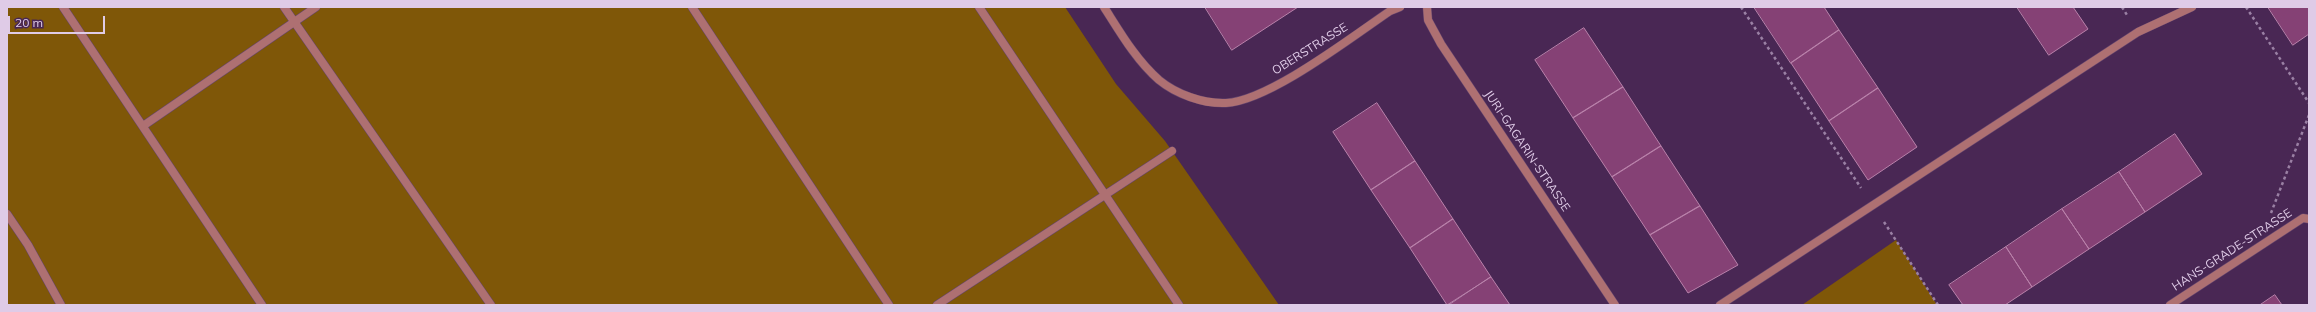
<!DOCTYPE html>
<style>
body{margin:0}
#map{position:relative;width:2316px;height:312px;overflow:hidden;background:#492754;font-family:Mulish,sans-serif}
canvas{display:block}
.frame{position:absolute;inset:0;border:8px solid #dfcbe7;pointer-events:none}
.scale{position:absolute;left:8px;top:16px;width:97px;height:18px;box-sizing:border-box;border:2px solid #dfcbe7;border-top:0;padding-left:5px;font-size:12px;line-height:14px;white-space:nowrap;color:#dfcbe7;-webkit-text-stroke:3px #492754;paint-order:stroke}
</style>
<div id="map">
<canvas width="2316" height="312"></canvas>
<div class="frame"></div>
<div class="scale">20 m</div>
</div>
<script>
const g = document.querySelector('canvas').getContext('2d');
g.lineJoin = 'round';
function fill(path, color) {
  g.fillStyle = color;
  g.fill(path, 'evenodd');
}
function stroke(path, color, width, dash) {
  g.strokeStyle = color;
  g.lineWidth = width;
  g.lineCap = dash ? 'butt' : 'round';
  g.setLineDash(dash || []);
  g.stroke(path);
}
function write(font, color, halo, rows, align = 'center') {
  g.font = font + ' Mulish,sans-serif';
  g.lineWidth = 3;
  g.setLineDash([]);
  g.textBaseline = 'middle';
  g.strokeStyle = halo;
  g.fillStyle = color;
  for (const [text, x, y, turn = 0] of rows) {
    g.save();
    g.translate(x, y);
    g.rotate((+turn || 0) * Math.PI / 180);
    g.textAlign = isNaN(turn) ? turn : align;
    if (halo) g.strokeText(text, 0, 0);
    g.fillText(text, 0, 0);
    g.restore();
  }
}
const green = new Path2D(`
 M 7,7 L 1065,7 L 1116,84 L 1165,141 L 1279,305 L 7,305 Z
 M 1896,240 L 1937,305 L 1802,305 Z`);
const building = new Path2D(`
 M 1205,7 L 1298,7 L 1232,50 Z
 M 1754,7 L 1824,7 L 1839,30 L 1791,63 Z
 M 2017,7 L 2073,7 L 2088,29 L 2049,55 Z
 M 2268,7 L 2309,7 L 2309,34 L 2293,45 Z
 M 1584,28 L 1623,87 L 1573,118 L 1535,60 Z
 M 1839,30 L 1878,88 L 1829,121 L 1791,63 Z
 M 1623,87 L 1661,146 L 1612,177 L 1573,118 Z
 M 1878,88 L 1917,147 L 1868,180 L 1829,121 Z
 M 1377,103 L 1415,161 L 1371,190 L 1333,132 Z
 M 2175,134 L 2202,174 L 2145,212 L 2119,172 Z
 M 1661,146 L 1700,206 L 1650,235 L 1612,177 Z
 M 1415,161 L 1453,219 L 1410,248 L 1371,190 Z
 M 2119,172 L 2145,212 L 2089,249 L 2062,209 Z
 M 1700,206 L 1738,265 L 1688,293 L 1650,235 Z
 M 2062,209 L 2089,249 L 2032,287 L 2006,247 Z
 M 1453,219 L 1491,277 L 1447,305 L 1410,248 Z
 M 2006,247 L 2032,287 L 2005,305 L 1963,305 L 1949,285 Z
 M 1491,277 L 1510,305 L 1449,305 Z
 M 2275,295 L 2282,305 L 2260,305 Z`);
const path = new Path2D(`
 M 1741,7 L 1861,188
 M 2122,7 L 2127,15
 M 2246,7 L 2309,103
 M 2271,213 L 2309,115
 M 1884,222 L 1938,305`);
const lane = new Path2D(`
 M 1720,305 L 2138,32 L 2192,7`);
const street = new Path2D(`
 M 63,7 L 262,305
 M 284,7 L 491,305
 M 692,7 L 889,305
 M 979,7 L 1179,305
 M 1104,7 C 1120,32 1136,60 1159,80 C 1176,94 1203,104 1226,103 C 1269,101 1353,36 1390,11 L 1400,7
 M 1427,7 L 1428,20 L 1441,44 L 1615,305
 M 143,126 L 316,7
 M 7,214 L 28,245 L 61,305
 M 937,305 L 1172,151
 M 2170,305 L 2303,218 L 2309,219`);
const streetNames = [
 ["OBERSTRASSE",1310,49,-32],
 ["JURI-GAGARIN-STRASSE",1527,151,56],
 ["HANS-GRADE-STRASSE",2232,250,-33]
];
fill(green, '#7f5708');
fill(building, '#854175');
stroke(building, '#b981aa', 1);
stroke(lane, '#64456e', 9);
stroke(street, '#64456e', 9);
stroke(path, '#9a80a4', 2.5, [3, 3]);
stroke(lane, '#ae7072', 8);
stroke(street, '#ae7072', 8);
write('12px', '#dfcbe7', '#492754', streetNames);
</script>
